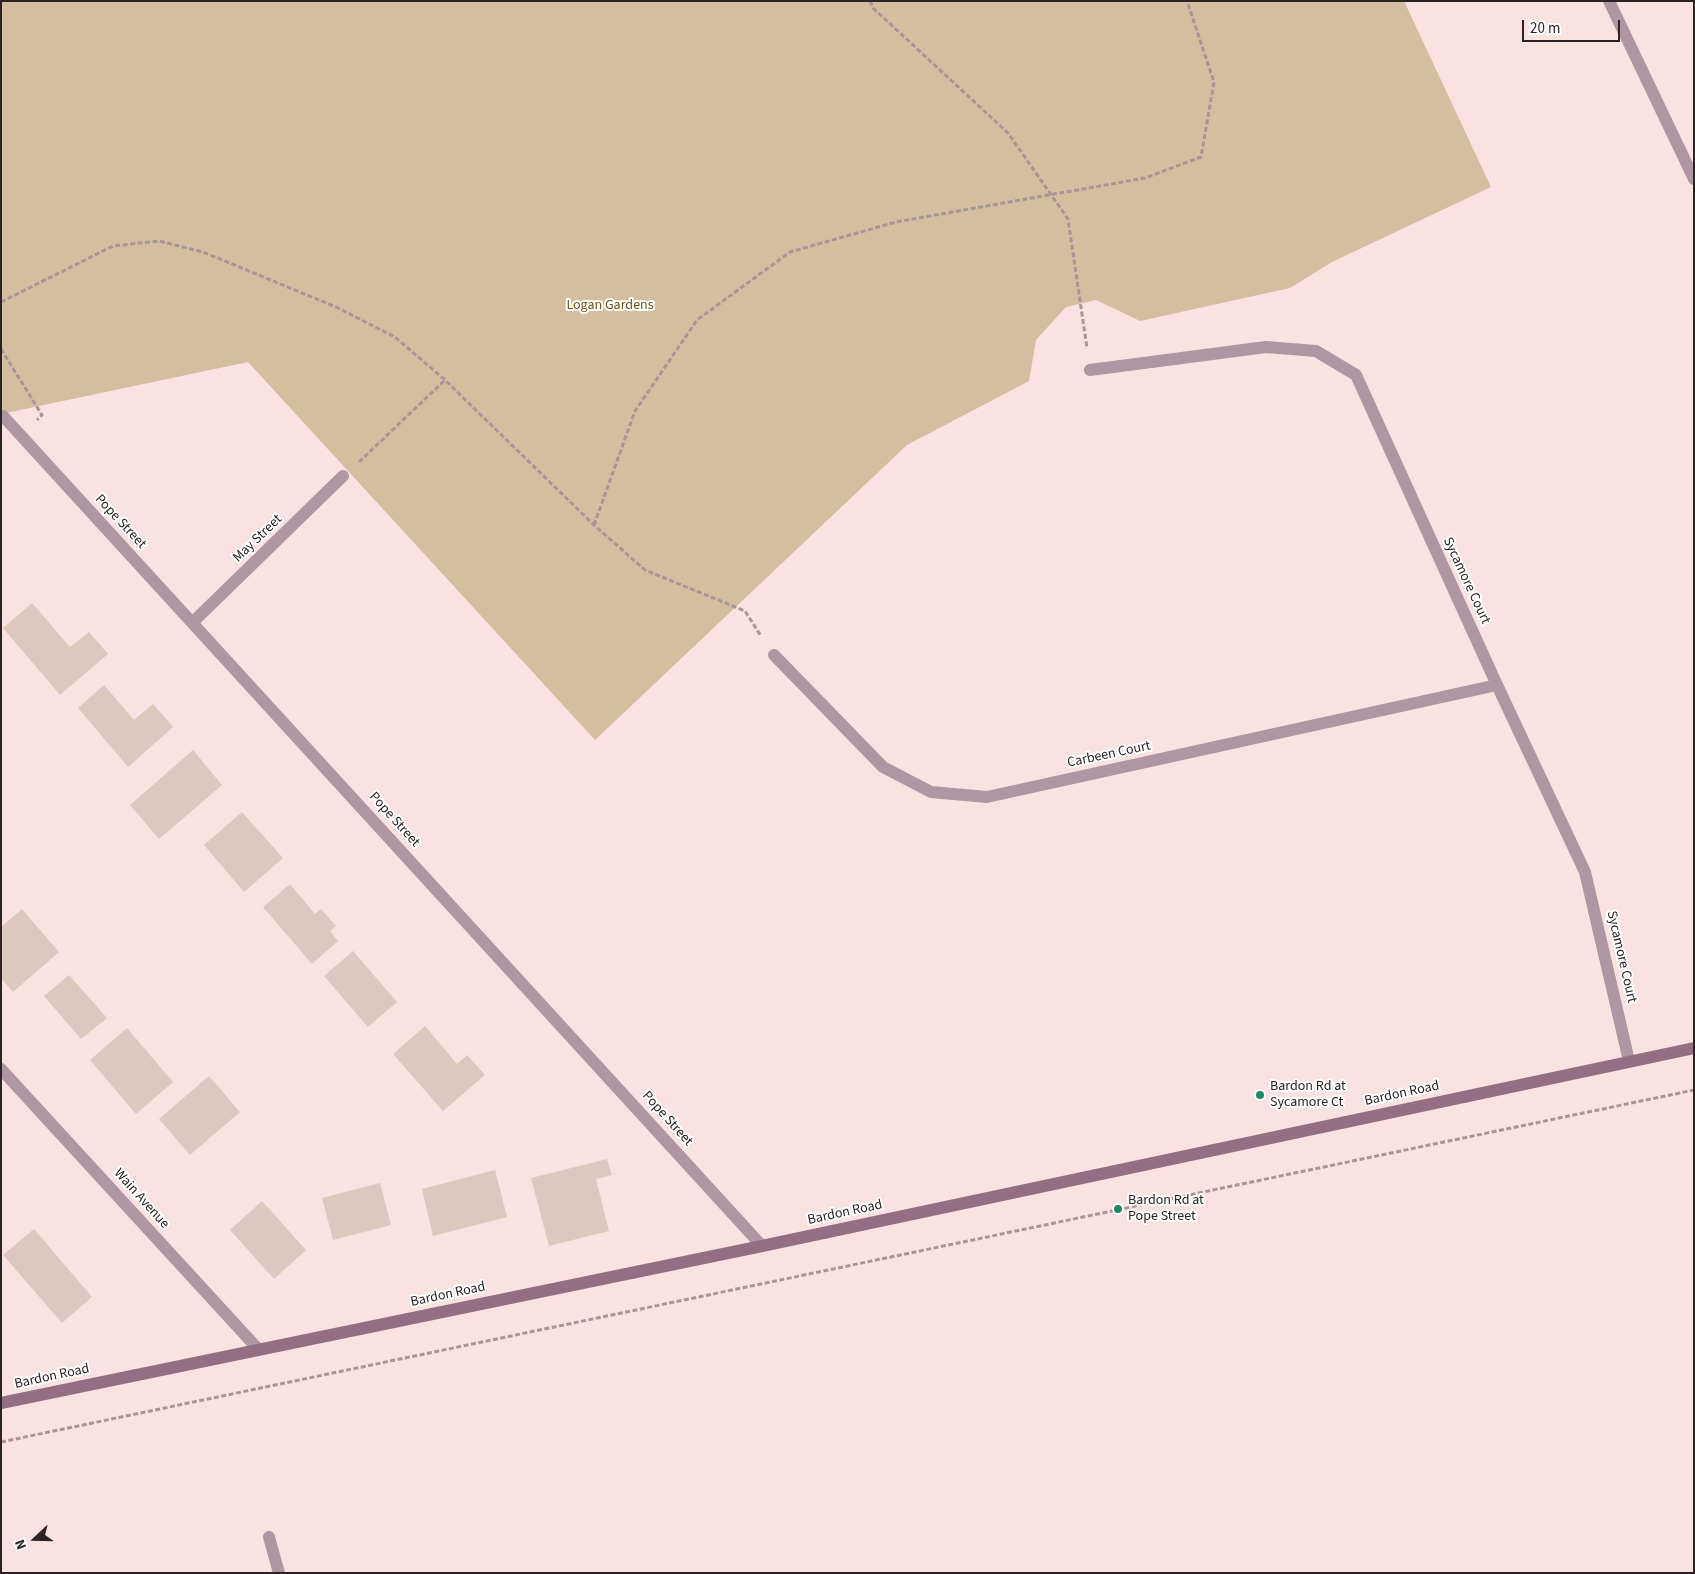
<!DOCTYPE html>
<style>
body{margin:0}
#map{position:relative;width:1695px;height:1574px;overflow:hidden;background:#fae1e2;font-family:"Source Sans 3",sans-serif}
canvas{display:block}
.frame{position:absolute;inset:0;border:2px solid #2c2324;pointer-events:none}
.north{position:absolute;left:10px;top:1514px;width:50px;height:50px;-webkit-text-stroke:4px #fff;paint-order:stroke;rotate:249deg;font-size:14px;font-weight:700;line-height:20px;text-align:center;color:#2c2324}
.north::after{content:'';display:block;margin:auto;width:18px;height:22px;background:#2c2324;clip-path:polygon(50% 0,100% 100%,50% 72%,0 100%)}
.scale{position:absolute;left:1522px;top:20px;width:98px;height:22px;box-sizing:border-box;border:2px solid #2c2324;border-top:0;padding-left:6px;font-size:15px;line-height:18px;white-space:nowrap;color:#2c2324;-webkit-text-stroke:4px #fff;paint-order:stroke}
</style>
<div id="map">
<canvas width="1695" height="1574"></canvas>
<div class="frame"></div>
<div class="north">N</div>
<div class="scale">20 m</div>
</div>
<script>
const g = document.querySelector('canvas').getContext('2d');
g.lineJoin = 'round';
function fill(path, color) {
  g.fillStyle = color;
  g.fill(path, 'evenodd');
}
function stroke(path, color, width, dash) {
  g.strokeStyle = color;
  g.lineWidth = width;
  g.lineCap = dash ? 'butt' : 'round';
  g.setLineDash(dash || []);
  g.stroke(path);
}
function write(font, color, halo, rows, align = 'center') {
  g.font = font + ' "Source Sans 3",sans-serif';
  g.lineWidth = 4;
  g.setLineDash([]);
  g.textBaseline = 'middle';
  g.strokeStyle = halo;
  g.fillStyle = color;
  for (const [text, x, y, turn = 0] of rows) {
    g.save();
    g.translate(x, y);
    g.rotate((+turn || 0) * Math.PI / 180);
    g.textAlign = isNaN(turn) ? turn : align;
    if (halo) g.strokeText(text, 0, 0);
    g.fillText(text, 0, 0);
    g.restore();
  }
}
const green = new Path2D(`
 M 1,1 L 1404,1 L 1491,187 L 1332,262 L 1290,288 L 1140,321 L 1096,300 L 1066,307 L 1036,340 L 1029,381 L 907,445 L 595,740 L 248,362 L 1,414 Z`);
const building = new Path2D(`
 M 32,603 L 70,647 L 89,632 L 108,654 L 60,695 L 3,628 Z
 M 104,685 L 134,720 L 153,704 L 173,727 L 128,767 L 78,708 Z
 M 193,750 L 222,785 L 159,839 L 130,805 Z
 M 242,812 L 283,858 L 244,892 L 204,845 Z
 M 290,884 L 315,914 L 321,909 L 336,926 L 330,931 L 338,941 L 312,964 L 263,907 Z
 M 22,909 L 59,952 L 13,992 L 1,978 L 1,927 Z
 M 353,951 L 397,1002 L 368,1027 L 324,976 Z
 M 69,975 L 107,1018 L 81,1039 L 44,996 Z
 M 425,1026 L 457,1064 L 467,1055 L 485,1075 L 443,1111 L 393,1054 Z
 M 127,1028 L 173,1082 L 136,1114 L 90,1060 Z
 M 209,1076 L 240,1112 L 190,1155 L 159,1119 Z
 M 607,1159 L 612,1175 L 596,1179 L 609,1231 L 549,1246 L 531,1178 Z
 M 495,1170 L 507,1217 L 433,1236 L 422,1189 Z
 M 380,1183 L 391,1225 L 333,1240 L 322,1198 Z
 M 262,1201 L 306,1250 L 274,1279 L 230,1230 Z
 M 34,1229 L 92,1297 L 62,1323 L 3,1255 Z`);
const path = new Path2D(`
 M 870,1 L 873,8 L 1008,133 L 1068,219 L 1087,348
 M 1,302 L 113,246 L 159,241 L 203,252 L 336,307 L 395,337 L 445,380 L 594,525 L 645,570 L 745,611 L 761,636
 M 1,349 L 42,415 L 37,420
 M 359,462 L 445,380
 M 594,525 L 635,411 L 697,320 L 790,252 L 896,222 L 1145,178 L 1201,157 L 1214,82 L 1187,1
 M 1,1442 L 1694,1090`);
const street = new Path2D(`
 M 1609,1 L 1694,179
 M 1090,370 L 1266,347 L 1316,351 L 1356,375 L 1497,685 L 1585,872 L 1629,1061
 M 3,416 L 762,1246
 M 193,622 L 343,476
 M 774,655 L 883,767 L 931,792 L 987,797 L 1497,685
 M 1,1069 L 258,1349
 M 269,1537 L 279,1573`);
const secondary = new Path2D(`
 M 1,1403 L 762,1246 L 1694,1048`);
const markers = [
 [1260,1095,5,"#1f8864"],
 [1118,1209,5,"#1f8864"]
];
const parkNames = [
 ["Logan Gardens",610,306]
];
const streetNames = [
 ["Pope Street",120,522,47],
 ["May Street",258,539,-44],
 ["Sycamore Court",1466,581,65],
 ["Carbeen Court",1109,755,-12],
 ["Pope Street",394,820,48],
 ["Sycamore Court",1621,957,77],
 ["Bardon Road",1402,1094,-12],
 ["Pope Street",667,1119,48],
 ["Wain Avenue",141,1199,48],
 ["Bardon Road",845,1213,-12],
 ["Bardon Road",448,1295,-12],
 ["Bardon Road",52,1377,-12]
];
const poiNames = [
 ["Bardon Rd at",1270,1087],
 ["Sycamore Ct",1270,1103],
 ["Bardon Rd at",1128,1201],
 ["Pope Street",1128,1217]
];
fill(green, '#d5bea0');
fill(building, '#ddc8be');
stroke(path, '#a89697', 3, [5, 2.5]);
stroke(street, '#b096a3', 12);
stroke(secondary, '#946e82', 12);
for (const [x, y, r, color] of markers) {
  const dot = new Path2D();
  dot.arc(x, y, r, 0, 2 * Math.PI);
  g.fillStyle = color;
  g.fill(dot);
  stroke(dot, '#fff', 2);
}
write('14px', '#745013', '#fff', parkNames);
write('14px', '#2c2324', '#fff', streetNames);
write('14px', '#2c2324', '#fff', poiNames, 'left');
</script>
